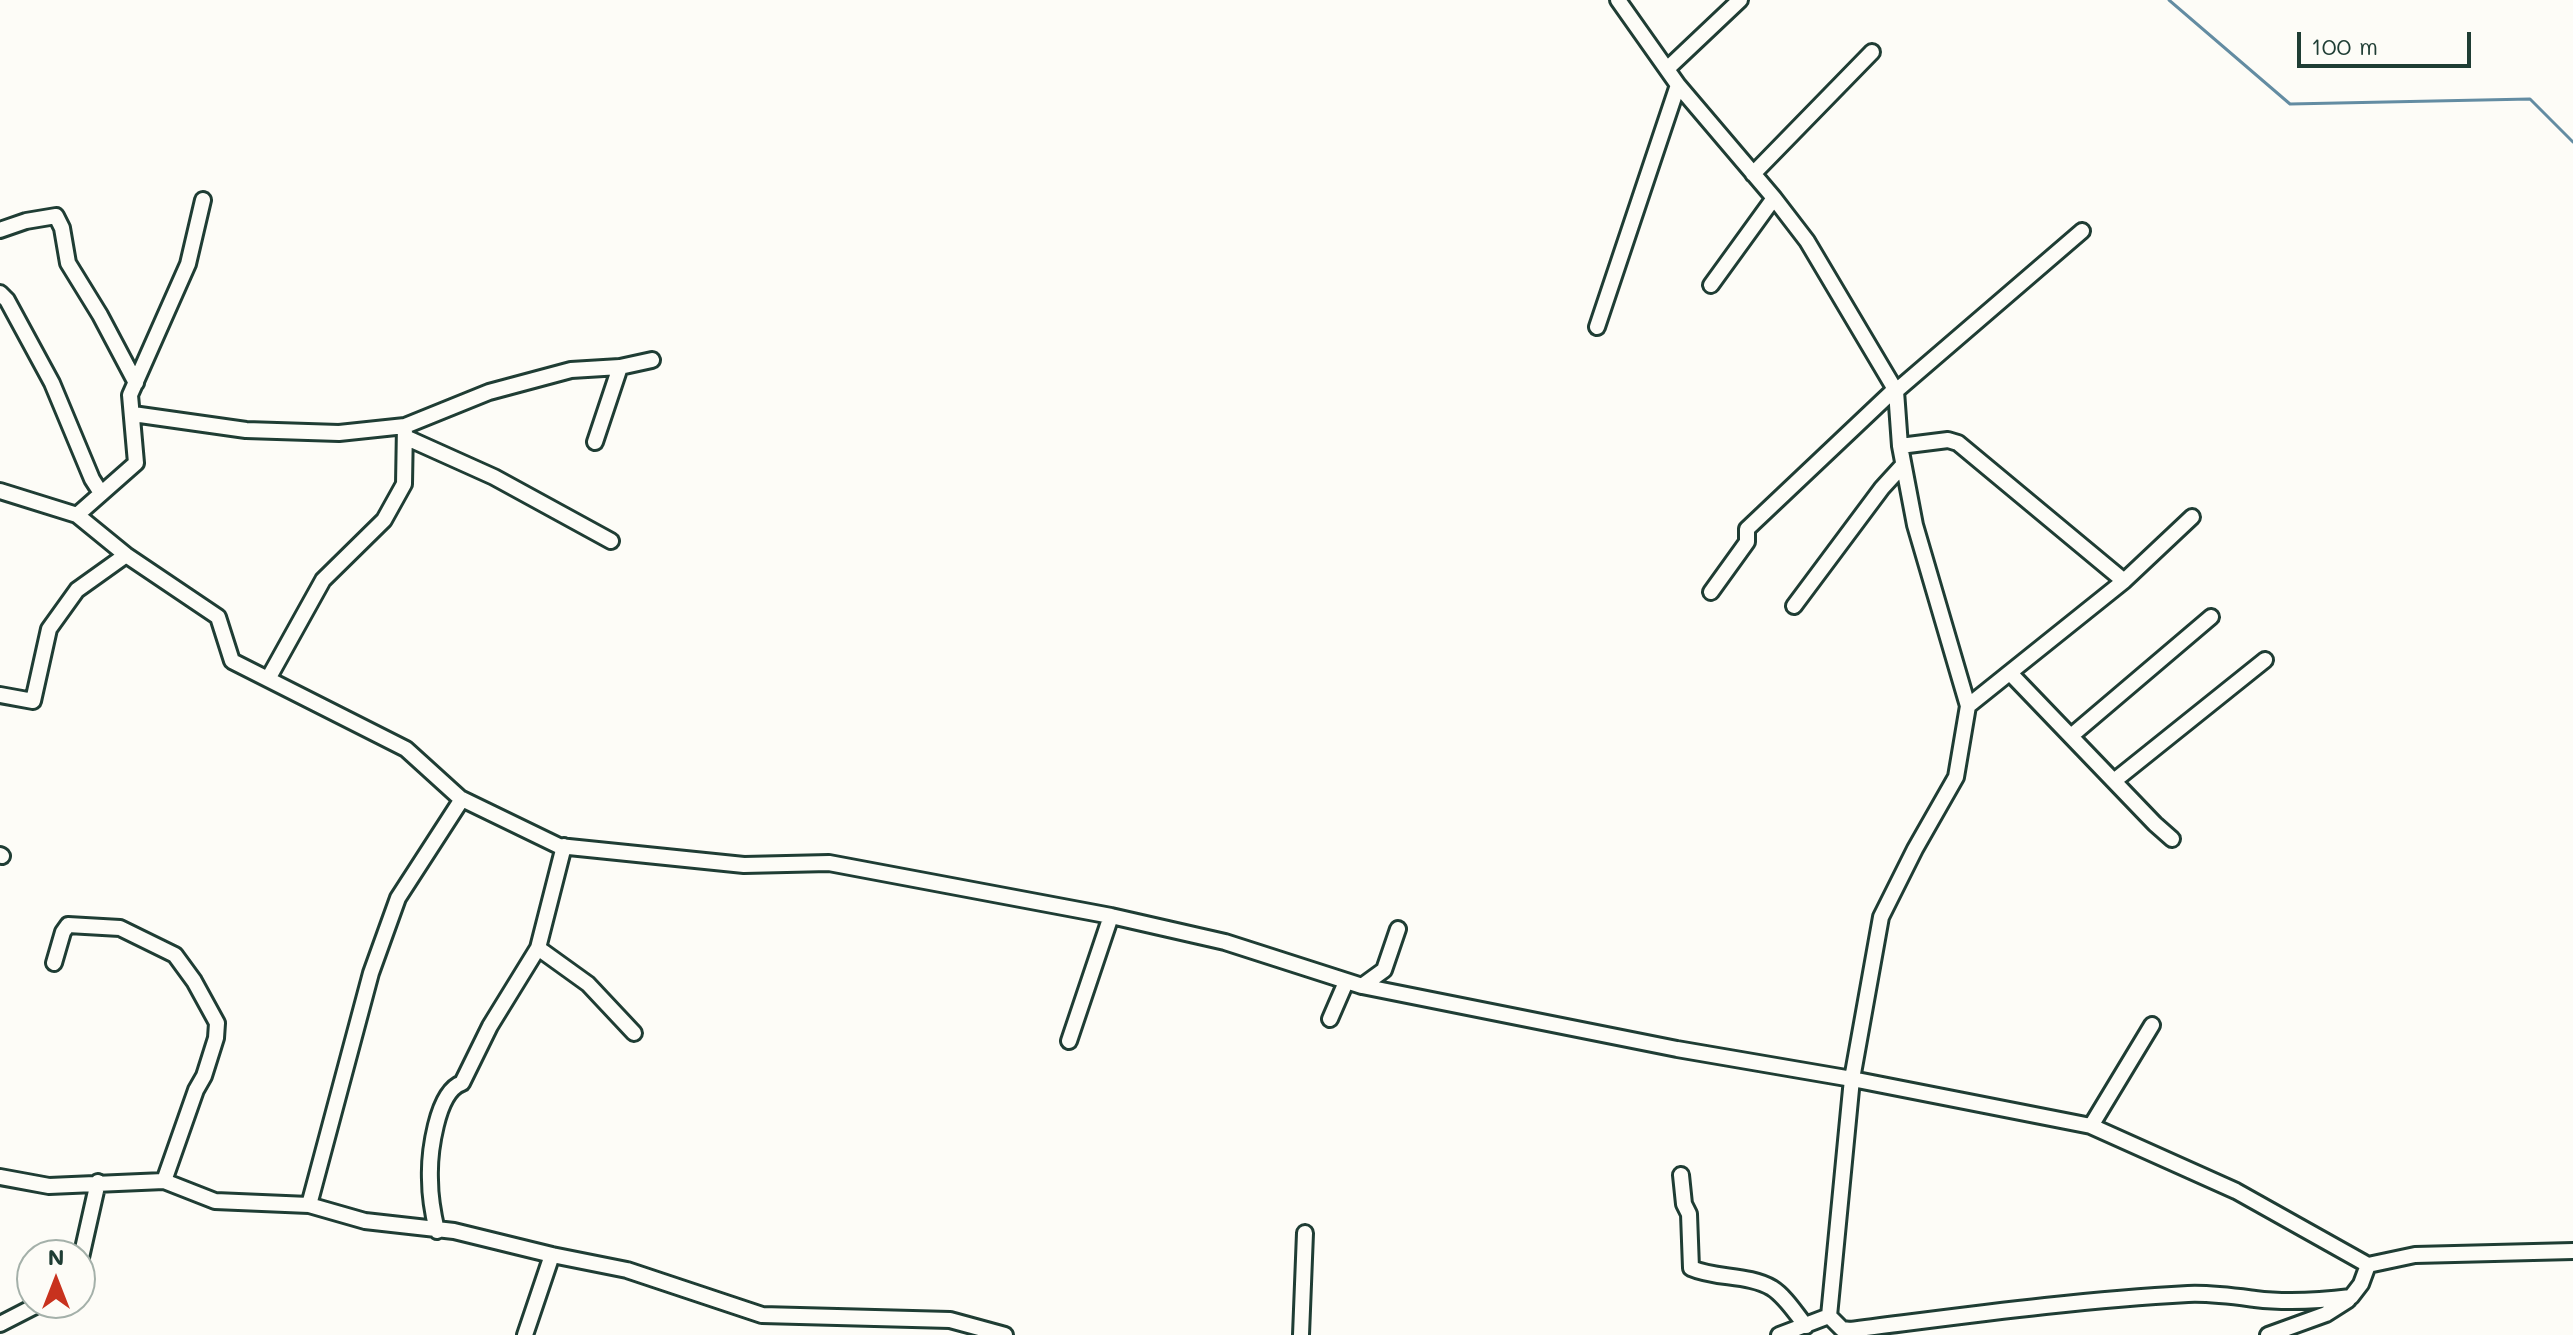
<!DOCTYPE html>
<style>
body{margin:0}
#map{position:relative;width:2573px;height:1335px;overflow:hidden;background:#fdfcf7;font-family:Mali,sans-serif}
canvas{display:block}
.north{position:absolute;left:16px;top:1239px;width:80px;height:80px;box-sizing:border-box;background:#fdfcf7;border:2px solid #a4b0a9;border-radius:50%;rotate:0deg;font-size:22px;font-weight:700;line-height:32px;text-align:center;color:#1f3d34}
.north::after{content:'';display:block;margin:auto;width:28px;height:36px;background:#c8321e;clip-path:polygon(50% 0,100% 100%,50% 72%,0 100%)}
.scale{position:absolute;left:2297px;top:32px;width:174px;height:36px;box-sizing:border-box;border:4px solid #1f3d34;border-top:0;padding-left:10px;font-size:24px;line-height:28px;white-space:nowrap;color:#1f3d34;-webkit-text-stroke:6px #fdfcf7;paint-order:stroke}
</style>
<div id="map">
<canvas width="2573" height="1335"></canvas>
<div class="north">N</div>
<div class="scale">100 m</div>
</div>
<script>
const g = document.querySelector('canvas').getContext('2d');
g.lineJoin = 'round';
function stroke(path, color, width, dash) {
  g.strokeStyle = color;
  g.lineWidth = width;
  g.lineCap = dash ? 'butt' : 'round';
  g.setLineDash(dash || []);
  g.stroke(path);
}
const stream = new Path2D(`
 M 2169,0 L 2290,104 L 2530,99 L 2573,142`);
const minor = new Path2D(`
 M 1618,0 L 1678,85 L 1774,198 L 1807,241 L 1896,391 L 1900,446 L 1915,525 L 1968,706 L 1956,777 L 1915,849 L 1881,917 L 1852,1079 L 1829,1316
 M 1667,69 L 1740,0
 M 1753,174 L 1872,52
 M 0,230 L 26,221 L 56,216 L 62,228 L 68,263 L 100,315 L 136,383
 M 1711,285 L 1774,198
 M 0,293 L 7,300 L 52,383 L 92,479 L 101,493
 M 1597,327 L 1678,85
 M 1896,391 L 2082,231
 M 133,414 L 246,430 L 339,433 L 405,426 L 489,392 L 571,370 L 620,367 L 652,360
 M 405,437 L 494,477 L 611,541
 M 595,442 L 620,367
 M 1900,446 L 1948,440 L 1958,443 L 2124,581
 M 0,491 L 77,515 L 126,555 L 218,617 L 232,661 L 406,749 L 460,798 L 559,846 L 744,865 L 829,863 L 1111,916 L 1225,942 L 1362,986 L 1677,1049 L 1852,1079 L 2091,1126 L 2236,1191 L 2368,1265 L 2415,1255 L 2573,1251
 M 77,515 L 136,463 L 130,395 L 188,264 L 203,200
 M 1711,592 L 1747,542 L 1747,529 L 1895,389
 M 1794,606 L 1882,488 L 1903,465
 M 2010,673 L 2155,824 L 2172,839
 M 268,679 L 323,580 L 384,520 L 404,484 L 405,426
 M 0,695 L 33,701 L 49,629 L 77,590 L 126,555
 M 1968,706 L 2124,581 L 2192,517
 M 2071,736 L 2211,617
 M 2114,781 L 2265,660
 M 0,855 L 2,856
 M 538,948 L 588,984 L 634,1033
 M 54,963 L 63,932 L 68,925 L 120,928 L 175,955 L 194,981 L 217,1023 L 216,1038 L 204,1076 L 196,1090 L 164,1181
 M 1362,986 L 1384,970 L 1398,929
 M 1330,1019 L 1346,982
 M 1069,1041 L 1111,916
 M 2091,1126 L 2152,1025
 M 1681,1175 L 1684,1204 L 1689,1214 L 1691,1268 C 1716,1279 1748,1274 1772,1288 C 1786,1297 1796,1314 1806,1326
 M 0,1177 L 49,1186 L 164,1181 L 215,1201 L 309,1205 L 365,1221 L 454,1231 L 552,1255 L 627,1270 L 762,1315 L 950,1320 L 1005,1335
 M 309,1205 L 371,973 L 398,898 L 462,799
 M 437,1231 C 433,1214 430,1197 430,1180 C 429,1155 436,1092 462,1083 L 490,1026 L 538,948 L 564,846
 M 80,1262 L 98,1182
 M 0,1324 L 41,1303
 M 525,1335 L 552,1255
 M 1301,1335 L 1305,1233
 M 1779,1335 L 1829,1316 L 1842,1329 L 1850,1330 C 1962,1316 2075,1300 2188,1294 C 2211,1293 2232,1296 2255,1299 C 2287,1303 2319,1301 2351,1297 L 2361,1284 L 2368,1265
 M 2268,1335 L 2326,1314 L 2348,1300`);
stroke(stream, '#638ca2', 3);
stroke(minor, '#1f3d34', 20);
stroke(minor, '#fdfcf7', 14);
</script>
